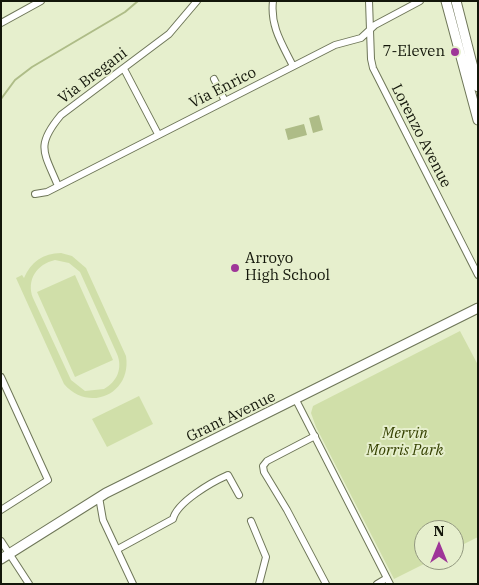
<!DOCTYPE html>
<style>
body{margin:0}
#map{position:relative;width:479px;height:585px;overflow:hidden;background:#e6efcd;font-family:"IBM Plex Serif",serif}
canvas{display:block}
.frame{position:absolute;inset:0;border:2px solid #13160a;pointer-events:none}
.north{position:absolute;left:414px;top:520px;width:50px;height:50px;box-sizing:border-box;background:#e6efcd;border:1px solid #92987f;border-radius:50%;rotate:0deg;font-size:14px;font-weight:700;line-height:20px;text-align:center;color:#13160a}
.north::after{content:'';display:block;margin:auto;width:18px;height:22px;background:#9e3698;clip-path:polygon(50% 0,100% 100%,50% 72%,0 100%)}
</style>
<div id="map">
<canvas width="479" height="585"></canvas>
<div class="frame"></div>
<div class="north">N</div>
</div>
<script>
const g = document.querySelector('canvas').getContext('2d');
g.lineJoin = 'round';
function fill(path, color) {
  g.fillStyle = color;
  g.fill(path, 'evenodd');
}
function stroke(path, color, width, dash) {
  g.strokeStyle = color;
  g.lineWidth = width;
  g.lineCap = dash ? 'butt' : 'round';
  g.setLineDash(dash || []);
  g.stroke(path);
}
function write(font, color, halo, rows, align = 'center') {
  g.font = font + ' "IBM Plex Serif",serif';
  g.lineWidth = 4;
  g.setLineDash([]);
  g.textBaseline = 'middle';
  g.strokeStyle = halo;
  g.fillStyle = color;
  for (const [text, x, y, turn = 0] of rows) {
    g.save();
    g.translate(x, y);
    g.rotate((+turn || 0) * Math.PI / 180);
    g.textAlign = isNaN(turn) ? turn : align;
    if (halo) g.strokeText(text, 0, 0);
    g.fillText(text, 0, 0);
    g.restore();
  }
}
const green = new Path2D(`
 M 61,253 L 72,256 L 86,268 L 126,356 C 132,394 89,413 64,384 L 16,278 L 22,275 L 24,278 C 31,262 43,253 61,253 ZM 55,260 L 69,263 L 80,272 L 117,354 C 123,368 117,382 104,389 L 85,391 L 71,380 L 33,298 C 26,280 37,264 55,260 Z
 M 75,275 L 113,360 L 75,377 L 37,292 Z
 M 460,331 L 478,365 L 478,537 L 454,549 L 454,530 L 424,530 L 424,560 L 432,560 L 394,579 L 316,427 L 311,413 L 313,406 Z
 M 139,396 L 153,424 L 107,447 L 92,419 Z`);
const water = new Path2D(`
 M 319,115 L 323,130 L 313,133 L 309,118 Z
 M 304,124 L 307,135 L 288,140 L 285,129 Z`);
const stream = new Path2D(`
 M 1,99 L 15,80 L 32,67 L 125,12 L 138,1`);
const minor = new Path2D(`
 M 273,1 C 270,26 282,44 293,66
 M 369,1 L 371,59 L 373,68 L 478,275
 M 1,23 L 41,1
 M 124,69 L 158,134
 M 214,79 L 225,101
 M 58,186 C 44,152 35,146 61,115 L 169,34 L 197,1
 M 35,194 L 47,192 L 335,45 L 361,38 L 375,25 L 420,1
 M 1,377 L 48,480 L 1,510
 M 296,400 L 390,584
 M 315,436 L 267,461 L 263,466 L 264,472 L 287,510 L 326,584
 M 99,497 L 103,520 L 133,584
 M 251,521 L 266,557 L 259,584
 M 1,541 L 29,584
 M 118,549 L 173,519 C 177,502 212,482 228,475 L 239,495
 M 377,584 L 387,578`);
const secondary = new Path2D(`
 M 446,1 L 478,120
 M 456,1 L 478,87
 M 1,559 L 106,493 L 478,308`);
const markers = [
 [455,52,5,"#9e3698"],
 [235,268,5,"#9e3698"]
];
const poiNames = [
 ["7-Eleven",445,52],
 ["Arroyo",245,259,"left"],
 ["High School",245,276,"left"]
];
const streetNames = [
 ["Via Bregani",93,76,-37],
 ["Via Enrico",223,88,-27],
 ["Lorenzo Avenue",421,136,63],
 ["Grant Avenue",231,417,-26]
];
const parkNames = [
 ["Mervin",405,434],
 ["Morris Park",405,451]
];
fill(green, '#d0dfa9');
fill(water, '#aebc87');
stroke(stream, '#aebc87', 2);
stroke(minor, '#6e7658', 8);
stroke(secondary, '#6e7658', 11);
stroke(minor, '#fff', 6);
stroke(secondary, '#fff', 9);
for (const [x, y, r, color] of markers) {
  const dot = new Path2D();
  dot.arc(x, y, r, 0, 2 * Math.PI);
  g.fillStyle = color;
  g.fill(dot);
  stroke(dot, '#e6efcd', 2);
}
write('15px', '#13160a', '#e6efcd', poiNames, 'right');
write('15px', '#13160a', '#e6efcd', streetNames);
write('italic 15px', '#354100', '#e6efcd', parkNames);
</script>
